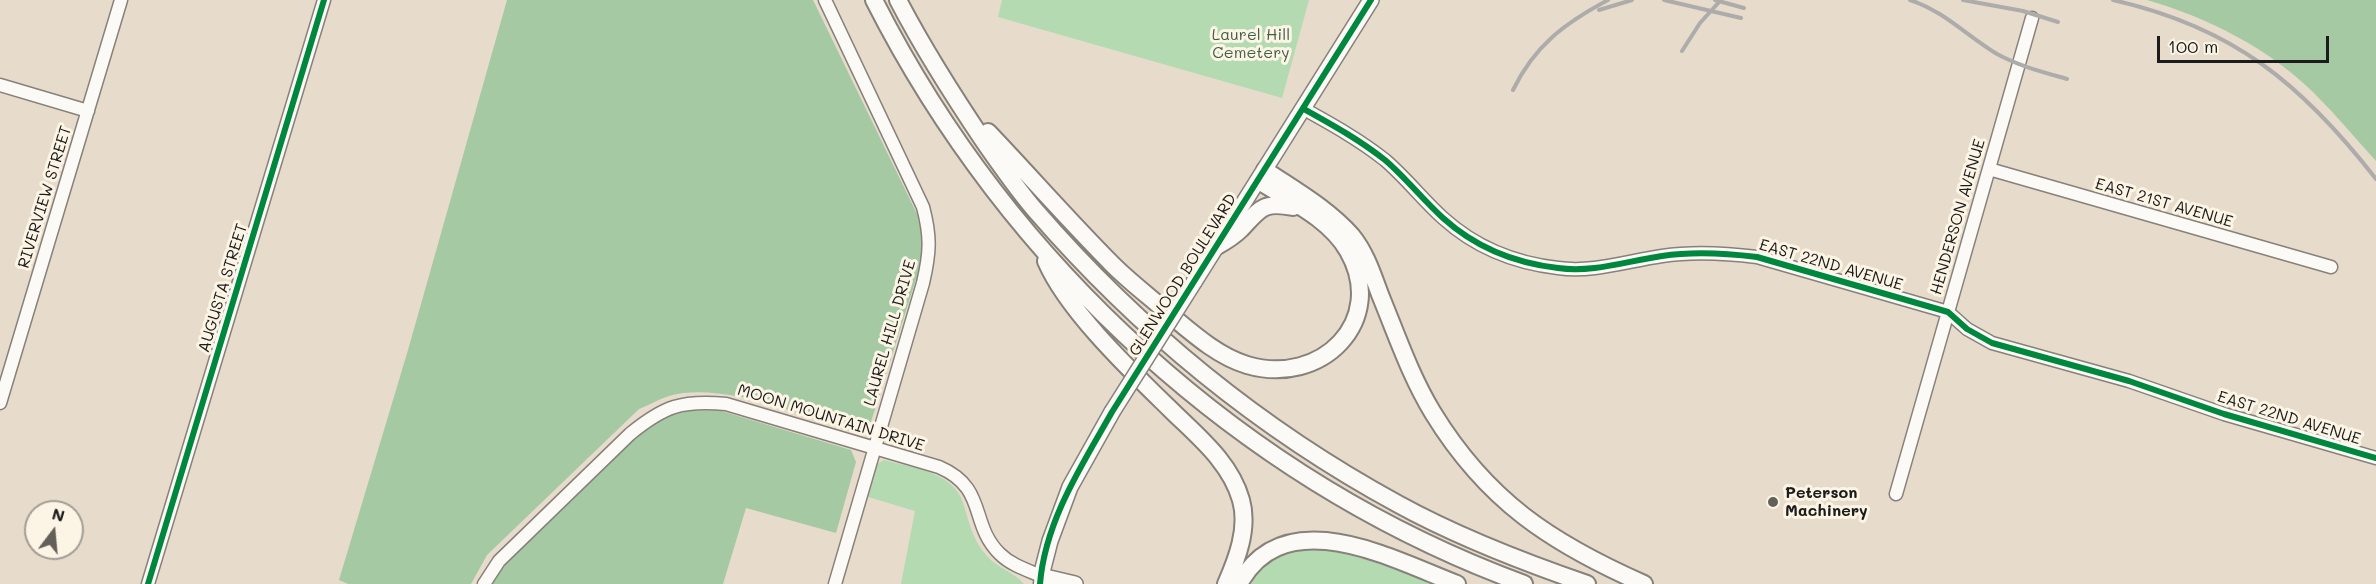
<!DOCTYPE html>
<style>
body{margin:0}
#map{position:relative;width:2376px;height:584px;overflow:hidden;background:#e7dbcb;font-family:Mali,sans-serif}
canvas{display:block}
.north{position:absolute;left:24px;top:500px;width:60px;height:60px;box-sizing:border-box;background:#fcf5e5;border:2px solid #a29e95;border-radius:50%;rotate:16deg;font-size:16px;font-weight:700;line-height:24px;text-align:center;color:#1c1c1c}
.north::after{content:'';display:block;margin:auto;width:21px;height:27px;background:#635f59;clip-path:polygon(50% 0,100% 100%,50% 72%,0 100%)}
.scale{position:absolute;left:2157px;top:36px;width:172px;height:27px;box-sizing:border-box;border:3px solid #1c1c1c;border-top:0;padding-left:8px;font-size:18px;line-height:21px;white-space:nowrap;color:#1c1c1c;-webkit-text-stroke:4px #fcf5e5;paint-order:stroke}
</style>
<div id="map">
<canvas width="2376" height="584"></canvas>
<div class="north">N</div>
<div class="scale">100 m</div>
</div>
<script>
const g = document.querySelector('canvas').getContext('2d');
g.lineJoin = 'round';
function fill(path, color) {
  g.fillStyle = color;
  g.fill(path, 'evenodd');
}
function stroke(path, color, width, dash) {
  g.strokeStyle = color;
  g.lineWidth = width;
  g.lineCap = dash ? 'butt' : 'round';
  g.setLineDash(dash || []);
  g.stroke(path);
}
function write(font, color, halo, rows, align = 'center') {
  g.font = font + ' Mali,sans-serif';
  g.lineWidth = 6;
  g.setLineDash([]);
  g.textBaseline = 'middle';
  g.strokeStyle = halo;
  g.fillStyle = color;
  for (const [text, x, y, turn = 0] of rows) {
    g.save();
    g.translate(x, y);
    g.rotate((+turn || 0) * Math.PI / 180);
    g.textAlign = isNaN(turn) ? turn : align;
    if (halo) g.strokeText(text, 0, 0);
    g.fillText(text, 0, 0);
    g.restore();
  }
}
const green = new Path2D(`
 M 1002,0 L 1309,0 L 1282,98 L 998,17 Z
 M 884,460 C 913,468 956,472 964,506 C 970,525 973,541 987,556 C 997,568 1014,572 1024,584 L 901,584 L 915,511 L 865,496 L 874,466 Z
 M 1312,549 C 1355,552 1394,569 1434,584 L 1251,584 C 1263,559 1287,553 1312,549 Z`);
const forest = new Path2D(`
 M 507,0 L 813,0 L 917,214 L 922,236 L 922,260 L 869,428 L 855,432 C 802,416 723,381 669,396 C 659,399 649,405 639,409 L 487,555 L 471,584 L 348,584 L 339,580 L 408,350 Z
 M 2147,0 L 2376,0 L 2376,161 C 2356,139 2336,115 2314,93 C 2268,48 2209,18 2147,0 Z
 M 718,410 L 851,450 L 856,462 L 836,533 L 746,508 L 723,584 L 491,584 L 498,571 L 639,434 L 660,418 L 689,411 Z`);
const minor = new Path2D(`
 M 825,0 L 923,207 C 931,237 930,253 923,283 L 835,584
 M 0,85 L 88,111
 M 1304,109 C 1331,124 1360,140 1385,160 C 1406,178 1423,200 1443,218 C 1476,248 1514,263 1558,268 C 1593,273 1627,261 1662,256 C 1694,251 1725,253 1757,257 L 1948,312 L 1967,329 L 1992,343 L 2129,381 L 2224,414 L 2376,458
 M 1989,169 L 2331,267
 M 0,403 L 121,0
 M 1896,494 L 2032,18
 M 148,584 L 324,0
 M 484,584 L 499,561 L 630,434 C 664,406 682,400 726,404 L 939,467 C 988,488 969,524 1000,554 C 1011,565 1027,570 1041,576 L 1040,584`);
const major = new Path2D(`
 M 1194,282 L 1371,0
 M 1075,584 L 1041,576 L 1050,541 L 1070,487 L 1112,412`);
const highway = new Path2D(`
 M 874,0 C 1008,265 1244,481 1524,584
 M 898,0 C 924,50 954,97 985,143 C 1001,166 1017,189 1035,210 C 1138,329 1260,429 1398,504 C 1458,537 1523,562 1587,584
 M 988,132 C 1030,176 1070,222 1113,265 C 1130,282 1150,297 1168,313 C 1191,332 1217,356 1247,365 C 1321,387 1388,321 1348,251 C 1330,219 1289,200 1259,181
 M 1265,170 C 1296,191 1327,208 1352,236 C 1366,253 1373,276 1381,297 C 1397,336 1411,377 1433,413 C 1487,501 1551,543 1644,584
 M 1217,246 C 1226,241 1234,236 1241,229 C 1260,209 1263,201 1293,207
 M 1046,261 C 1067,310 1130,370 1169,408 C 1196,435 1230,461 1241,500 C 1249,528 1237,559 1226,584
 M 1239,584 C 1285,500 1392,559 1457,584`);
const rail = new Path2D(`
 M 1664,0 L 1741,18
 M 1715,0 L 1744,8
 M 1910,0 C 1944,11 1967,36 1997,54 C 2019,66 2043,72 2067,79
 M 1963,0 L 2023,11 L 2058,22
 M 2113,0 C 2233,27 2302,84 2376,179
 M 1599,10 L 1632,0
 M 1682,51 L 1700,23 L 1721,0
 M 1513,90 C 1535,45 1565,23 1608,0`);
const majorBridge = new Path2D(`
 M 1112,412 L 1194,282`);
const cycleway = new Path2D(`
 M 1304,109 C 1331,124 1360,140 1385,160 C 1406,178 1423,200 1443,218 C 1476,248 1514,263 1558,268 C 1593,273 1627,261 1662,256 C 1694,251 1725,253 1757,257 L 1948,312 L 1967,329 L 1992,343 L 2129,381 L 2224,414 L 2376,458
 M 148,584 L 324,0
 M 1040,584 C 1045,521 1082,465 1112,412 L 1371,0`);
const markers = [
 [1773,502,6,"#635f59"]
];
const parkNames = [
 ["Laurel Hill",1251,35],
 ["Cemetery",1251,53]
];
const streetNames = [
 ["RIVERVIEW STREET",45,197,-73],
 ["EAST 21ST AVENUE",2164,203,16],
 ["HENDERSON AVENUE",1958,217,-74],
 ["EAST 22ND AVENUE",1831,265,16],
 ["GLENWOOD BOULEVARD",1183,275,-58],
 ["AUGUSTA STREET",223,288,-73],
 ["LAUREL HILL DRIVE",890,333,-74],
 ["MOON MOUNTAIN DRIVE",831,418,17],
 ["EAST 22ND AVENUE",2289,418,17]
];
const poiNames = [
 ["Peterson",1785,493],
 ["Machinery",1785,511]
];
fill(green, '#b3dab1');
fill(forest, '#a4c9a3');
stroke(minor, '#87817a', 15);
stroke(major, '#87817a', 18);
stroke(highway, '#87817a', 20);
stroke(minor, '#fbfaf7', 12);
stroke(major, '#fbfaf7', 15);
stroke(highway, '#fbfaf7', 16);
stroke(rail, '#aeacaa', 4);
stroke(majorBridge, '#87817a', 18, []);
stroke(majorBridge, '#fbfaf7', 15);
stroke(cycleway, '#00873e', 6);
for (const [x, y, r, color] of markers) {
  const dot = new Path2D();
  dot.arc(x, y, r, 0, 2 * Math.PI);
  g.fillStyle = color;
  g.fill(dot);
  stroke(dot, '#fcf5e5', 2);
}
write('16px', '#425e48', '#fcf5e5', parkNames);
write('16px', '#1c1c1c', '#fcf5e5', streetNames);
write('bold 16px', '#1c1c1c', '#fcf5e5', poiNames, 'left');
</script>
